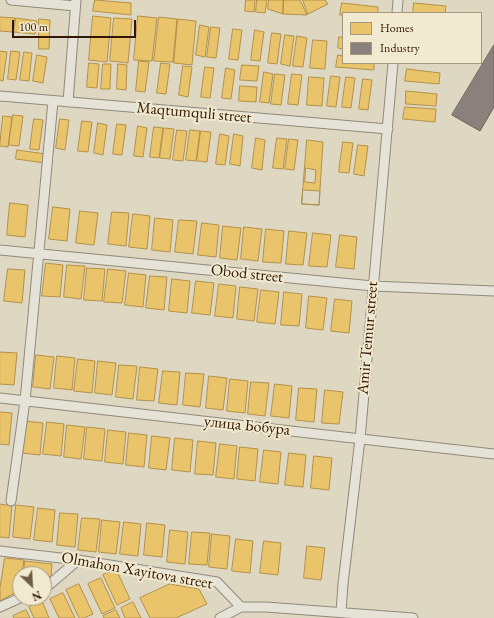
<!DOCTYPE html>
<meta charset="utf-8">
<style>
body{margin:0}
#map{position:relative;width:494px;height:618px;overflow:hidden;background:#ded8c2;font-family:"EB Garamond",serif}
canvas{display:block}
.legend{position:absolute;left:342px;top:12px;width:140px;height:52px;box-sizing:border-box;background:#f1ead0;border:1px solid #a5967d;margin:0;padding:5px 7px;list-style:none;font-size:12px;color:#341700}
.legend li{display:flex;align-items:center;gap:8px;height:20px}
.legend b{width:20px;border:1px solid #a5967d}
.north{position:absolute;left:12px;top:566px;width:40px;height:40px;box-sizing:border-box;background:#f1ead0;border:1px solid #a5967d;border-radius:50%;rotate:155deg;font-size:11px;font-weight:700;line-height:16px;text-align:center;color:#341700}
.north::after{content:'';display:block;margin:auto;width:14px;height:18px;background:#705b44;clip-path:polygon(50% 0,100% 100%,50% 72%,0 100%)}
.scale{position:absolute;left:12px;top:20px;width:124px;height:18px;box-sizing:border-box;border:2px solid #341700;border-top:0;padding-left:5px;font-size:12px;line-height:14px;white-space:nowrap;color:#341700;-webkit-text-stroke:3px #f1ead0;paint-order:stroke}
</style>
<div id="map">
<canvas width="494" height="618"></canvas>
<ul class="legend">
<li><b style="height:11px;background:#e9c46a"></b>Homes</li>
<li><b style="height:11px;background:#8a817c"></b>Industry</li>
</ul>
<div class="north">N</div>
<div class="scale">100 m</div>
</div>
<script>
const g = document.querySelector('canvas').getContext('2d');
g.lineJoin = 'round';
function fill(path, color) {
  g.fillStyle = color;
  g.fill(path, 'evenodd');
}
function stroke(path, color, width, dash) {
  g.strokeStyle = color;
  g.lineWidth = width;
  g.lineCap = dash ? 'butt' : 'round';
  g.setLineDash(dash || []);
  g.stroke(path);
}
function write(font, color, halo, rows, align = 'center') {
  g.font = font + ' "EB Garamond",serif';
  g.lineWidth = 4;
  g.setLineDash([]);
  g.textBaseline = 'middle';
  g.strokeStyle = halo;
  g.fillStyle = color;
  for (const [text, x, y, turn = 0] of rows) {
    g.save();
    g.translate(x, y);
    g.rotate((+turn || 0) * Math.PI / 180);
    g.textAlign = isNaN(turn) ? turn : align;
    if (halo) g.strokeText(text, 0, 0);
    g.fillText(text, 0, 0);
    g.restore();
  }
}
const homes = new Path2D(`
 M 95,0 L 131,3 L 131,15 L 93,11 Z
 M 246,0 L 255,0 L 254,12 L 245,11 Z
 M 257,0 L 267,0 L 265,13 L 256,12 Z
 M 269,0 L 283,0 L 283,14 L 268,9 Z
 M 284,0 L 300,0 L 307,15 L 283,14 Z
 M 303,0 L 325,0 L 328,4 L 308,14 Z
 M 342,3 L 378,7 L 378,13 L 343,13 L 343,15 L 340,15 Z
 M 414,3 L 446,6 L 445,13 L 413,13 Z
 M 93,16 L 111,18 L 107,62 L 89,60 Z
 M 138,16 L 157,18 L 152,61 L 134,60 Z
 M 0,17 L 15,18 L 13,32 L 0,31 Z
 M 159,17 L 177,19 L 173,62 L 154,61 Z
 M 16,18 L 37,21 L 35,34 L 14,32 Z
 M 114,18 L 132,19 L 128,63 L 110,61 Z
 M 39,19 L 50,20 L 49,49 L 39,49 Z
 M 178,19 L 196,21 L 192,65 L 174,63 Z
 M 200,25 L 209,27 L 205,57 L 196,55 Z
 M 211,27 L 220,28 L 216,58 L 207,57 Z
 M 233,29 L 242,30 L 238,60 L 229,59 Z
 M 255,30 L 264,32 L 260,61 L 251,60 Z
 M 272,33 L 281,34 L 277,64 L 268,63 Z
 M 285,35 L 294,36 L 290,66 L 281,64 Z
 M 297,36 L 307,38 L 303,67 L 293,66 Z
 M 339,37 L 343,37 L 343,49 L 338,48 Z
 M 313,40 L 327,41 L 325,69 L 310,68 Z
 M 0,51 L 7,52 L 3,81 L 0,80 Z
 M 11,51 L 20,52 L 16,80 L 8,79 Z
 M 24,52 L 32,53 L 29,81 L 20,80 Z
 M 37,55 L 47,57 L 43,83 L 33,81 Z
 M 338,55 L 343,56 L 343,63 L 374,63 L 374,70 L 336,67 Z
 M 139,61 L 149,62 L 145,92 L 136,91 Z
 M 89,63 L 99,64 L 97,88 L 87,87 Z
 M 161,63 L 170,64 L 166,94 L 157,93 Z
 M 103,64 L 111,64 L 110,89 L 101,89 Z
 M 118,64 L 127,65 L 126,90 L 117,89 Z
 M 242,65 L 259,66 L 257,81 L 240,80 Z
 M 183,66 L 192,67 L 188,97 L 179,95 Z
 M 205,67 L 214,68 L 210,98 L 201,97 Z
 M 226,68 L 235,70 L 231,99 L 222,98 Z
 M 407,69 L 440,73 L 439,84 L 405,81 Z
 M 264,72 L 273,74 L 269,103 L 260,102 Z
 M 275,74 L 285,75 L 281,105 L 271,104 Z
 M 292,74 L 302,75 L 298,105 L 288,104 Z
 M 331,76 L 340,77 L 336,107 L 327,106 Z
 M 309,77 L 324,78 L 322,106 L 307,105 Z
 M 346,77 L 355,78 L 351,108 L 342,107 Z
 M 363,79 L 372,80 L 368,110 L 359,109 Z
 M 240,86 L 257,87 L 256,102 L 239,101 Z
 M 406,91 L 437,94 L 436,106 L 406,104 Z
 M 405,107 L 436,109 L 435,122 L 403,119 Z
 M 13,115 L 23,116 L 19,146 L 9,145 Z
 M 3,116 L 12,117 L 8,147 L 0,146 Z
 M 34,119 L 43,120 L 39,150 L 30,149 Z
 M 60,119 L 69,120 L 65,150 L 56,148 Z
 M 82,121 L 92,122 L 88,152 L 78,151 Z
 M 98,123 L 107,125 L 103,155 L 94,153 Z
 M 117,124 L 126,125 L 122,155 L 113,154 Z
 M 138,126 L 147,128 L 143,157 L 134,156 Z
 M 154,127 L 163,128 L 159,158 L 150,157 Z
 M 164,128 L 174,129 L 170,159 L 160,158 Z
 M 177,130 L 187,131 L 183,161 L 173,160 Z
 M 190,130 L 200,131 L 196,161 L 186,160 Z
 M 201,131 L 211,132 L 207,162 L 197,161 Z
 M 220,134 L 229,136 L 225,165 L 216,164 Z
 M 234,134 L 243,136 L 240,166 L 230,164 Z
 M 256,138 L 265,140 L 262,170 L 252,168 Z
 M 277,138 L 287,139 L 283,169 L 273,168 Z
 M 289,139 L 298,140 L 294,170 L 285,169 Z
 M 307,140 L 323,142 L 319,205 L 302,204 Z
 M 343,142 L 353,143 L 349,173 L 339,172 Z
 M 358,145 L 368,146 L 364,176 L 354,174 Z
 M 17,150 L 46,154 L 45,163 L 16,159 Z
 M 306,168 L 316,170 L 315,183 L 305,182 Z
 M 303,190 L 320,191 L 319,205 L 302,204 Z
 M 10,203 L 28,205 L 25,237 L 7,235 Z
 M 53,207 L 70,209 L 67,241 L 49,239 Z
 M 80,211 L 98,213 L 94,245 L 76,243 Z
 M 112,212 L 129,213 L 126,246 L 108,244 Z
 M 133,214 L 150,216 L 147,249 L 129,247 Z
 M 155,218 L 173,220 L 170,252 L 152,250 Z
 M 179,220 L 197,221 L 193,254 L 175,252 Z
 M 202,223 L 219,225 L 216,257 L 198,255 Z
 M 223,226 L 241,228 L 237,260 L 220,258 Z
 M 244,227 L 262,229 L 258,261 L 241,259 Z
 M 266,229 L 284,231 L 281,263 L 263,262 Z
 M 289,231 L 307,233 L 303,265 L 286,264 Z
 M 313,233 L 331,235 L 327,267 L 309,266 Z
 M 340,235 L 357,237 L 354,269 L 336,267 Z
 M 46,263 L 63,265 L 60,297 L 42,296 Z
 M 67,265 L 85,266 L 81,299 L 64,297 Z
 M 87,268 L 105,269 L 102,301 L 84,300 Z
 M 8,269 L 25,270 L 22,303 L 4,301 Z
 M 108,269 L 126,271 L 122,303 L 104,302 Z
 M 129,273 L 146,275 L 143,307 L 125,305 Z
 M 150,276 L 167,277 L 164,310 L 146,308 Z
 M 172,279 L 190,281 L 187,313 L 169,311 Z
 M 196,281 L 214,283 L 210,315 L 192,313 Z
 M 219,284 L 236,286 L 233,318 L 215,316 Z
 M 240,287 L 258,289 L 254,321 L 237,319 Z
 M 261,290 L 279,292 L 275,324 L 257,322 Z
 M 284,292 L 302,294 L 299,326 L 281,325 Z
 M 309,296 L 327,298 L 323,330 L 306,328 Z
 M 335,299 L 352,301 L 349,333 L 331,331 Z
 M 0,352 L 17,353 L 14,385 L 0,384 Z
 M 36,355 L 54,357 L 50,389 L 33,387 Z
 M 57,356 L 75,358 L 72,390 L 54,388 Z
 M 78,359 L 95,361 L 92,393 L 74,391 Z
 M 98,361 L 116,363 L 112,395 L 95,393 Z
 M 119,365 L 137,366 L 133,399 L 116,397 Z
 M 140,367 L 158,369 L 154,401 L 137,400 Z
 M 163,371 L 180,372 L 177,405 L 159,403 Z
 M 186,373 L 204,374 L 200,407 L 183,405 Z
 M 209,376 L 227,378 L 223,410 L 206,408 Z
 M 230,379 L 248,381 L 245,413 L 227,411 Z
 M 251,382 L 269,383 L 265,416 L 248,414 Z
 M 275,384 L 292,386 L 289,418 L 271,416 Z
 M 299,388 L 317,389 L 314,422 L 296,420 Z
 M 325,390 L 343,392 L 339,424 L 322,423 Z
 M 0,412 L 12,413 L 9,445 L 0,444 Z
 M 25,421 L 43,423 L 40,455 L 22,453 Z
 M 47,422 L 64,424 L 61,456 L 43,454 Z
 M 67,425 L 85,427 L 81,459 L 64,457 Z
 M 87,427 L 105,429 L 102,461 L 84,459 Z
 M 108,430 L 126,432 L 123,464 L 105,462 Z
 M 129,433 L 147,435 L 144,467 L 126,465 Z
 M 152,436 L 170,438 L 166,470 L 149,468 Z
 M 175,438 L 193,440 L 190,472 L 172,470 Z
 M 198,441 L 216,443 L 213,475 L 195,474 Z
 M 220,444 L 237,446 L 234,479 L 216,477 Z
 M 240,447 L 258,449 L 255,481 L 237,479 Z
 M 264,450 L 281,452 L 278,484 L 260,482 Z
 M 289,453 L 306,455 L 303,487 L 285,485 Z
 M 314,456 L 332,458 L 329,490 L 311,488 Z
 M 0,504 L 12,506 L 9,538 L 0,537 Z
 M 16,505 L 34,507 L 30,539 L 13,537 Z
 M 38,508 L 55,510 L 52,542 L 34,540 Z
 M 60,513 L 78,514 L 75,547 L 57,545 Z
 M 82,518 L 100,519 L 96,552 L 78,550 Z
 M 102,520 L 120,522 L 116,554 L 99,552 Z
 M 124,522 L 141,524 L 138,556 L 120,554 Z
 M 147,523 L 165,525 L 162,557 L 144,555 Z
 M 170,530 L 188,532 L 185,564 L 167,562 Z
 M 192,532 L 210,533 L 207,565 L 189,564 Z
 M 212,534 L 230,536 L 227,569 L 209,567 Z
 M 236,539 L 253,541 L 250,573 L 232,571 Z
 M 264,541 L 281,543 L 278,575 L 260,573 Z
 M 307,546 L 325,548 L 321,580 L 304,578 Z
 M 5,558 L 24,560 L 22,574 L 20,574 L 20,590 L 0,601 L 0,588 Z
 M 25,561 L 52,564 L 51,576 L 44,580 L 44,574 L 24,574 Z
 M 116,569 L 130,599 L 117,605 L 103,575 Z
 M 101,578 L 115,608 L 102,614 L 88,584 Z
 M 79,584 L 93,614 L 84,618 L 79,618 L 66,590 Z
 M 170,584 L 199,589 L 207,604 L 176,618 L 150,618 L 140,598 Z
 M 63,593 L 75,618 L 59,618 L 50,599 Z
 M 42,601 L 49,618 L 34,618 L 29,607 Z
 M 133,602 L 141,618 L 125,618 L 121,608 Z
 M 26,610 L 30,618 L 14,618 L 13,616 Z
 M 116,610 L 120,618 L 104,618 L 103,616 Z`);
const industry = new Path2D(`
 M 494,45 L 494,107 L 480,131 L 452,115 Z`);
const street = new Path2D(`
 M 11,0 L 75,6
 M 397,13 L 398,0
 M 0,96 L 388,129
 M 68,102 L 76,0
 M 0,250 L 373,286 L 494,291
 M 0,398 L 494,454
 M 11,501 L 25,401 L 53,101
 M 0,551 L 78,560 L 217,582 L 241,607
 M 44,587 L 50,584 L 78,560
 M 0,607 L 20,598
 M 341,612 L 343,584 L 360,439 L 393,63
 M 220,618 L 241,607 L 266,607 L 413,618`);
const streetNames = [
 ["Maqtumquli street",194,113,5],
 ["Obod street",247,274,6],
 ["Amir Temur street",368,338,-85],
 ["улица Бобура",247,426,6],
 ["Olmahon Xayitova street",137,571,10]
];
fill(homes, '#e9c46a');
stroke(homes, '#b3904a', 1);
fill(industry, '#8a817c');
stroke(industry, '#706157', 1);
stroke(street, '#90897a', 11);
stroke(street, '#e5e2d7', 9);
write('16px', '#341700', '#f1ead0', streetNames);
</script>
